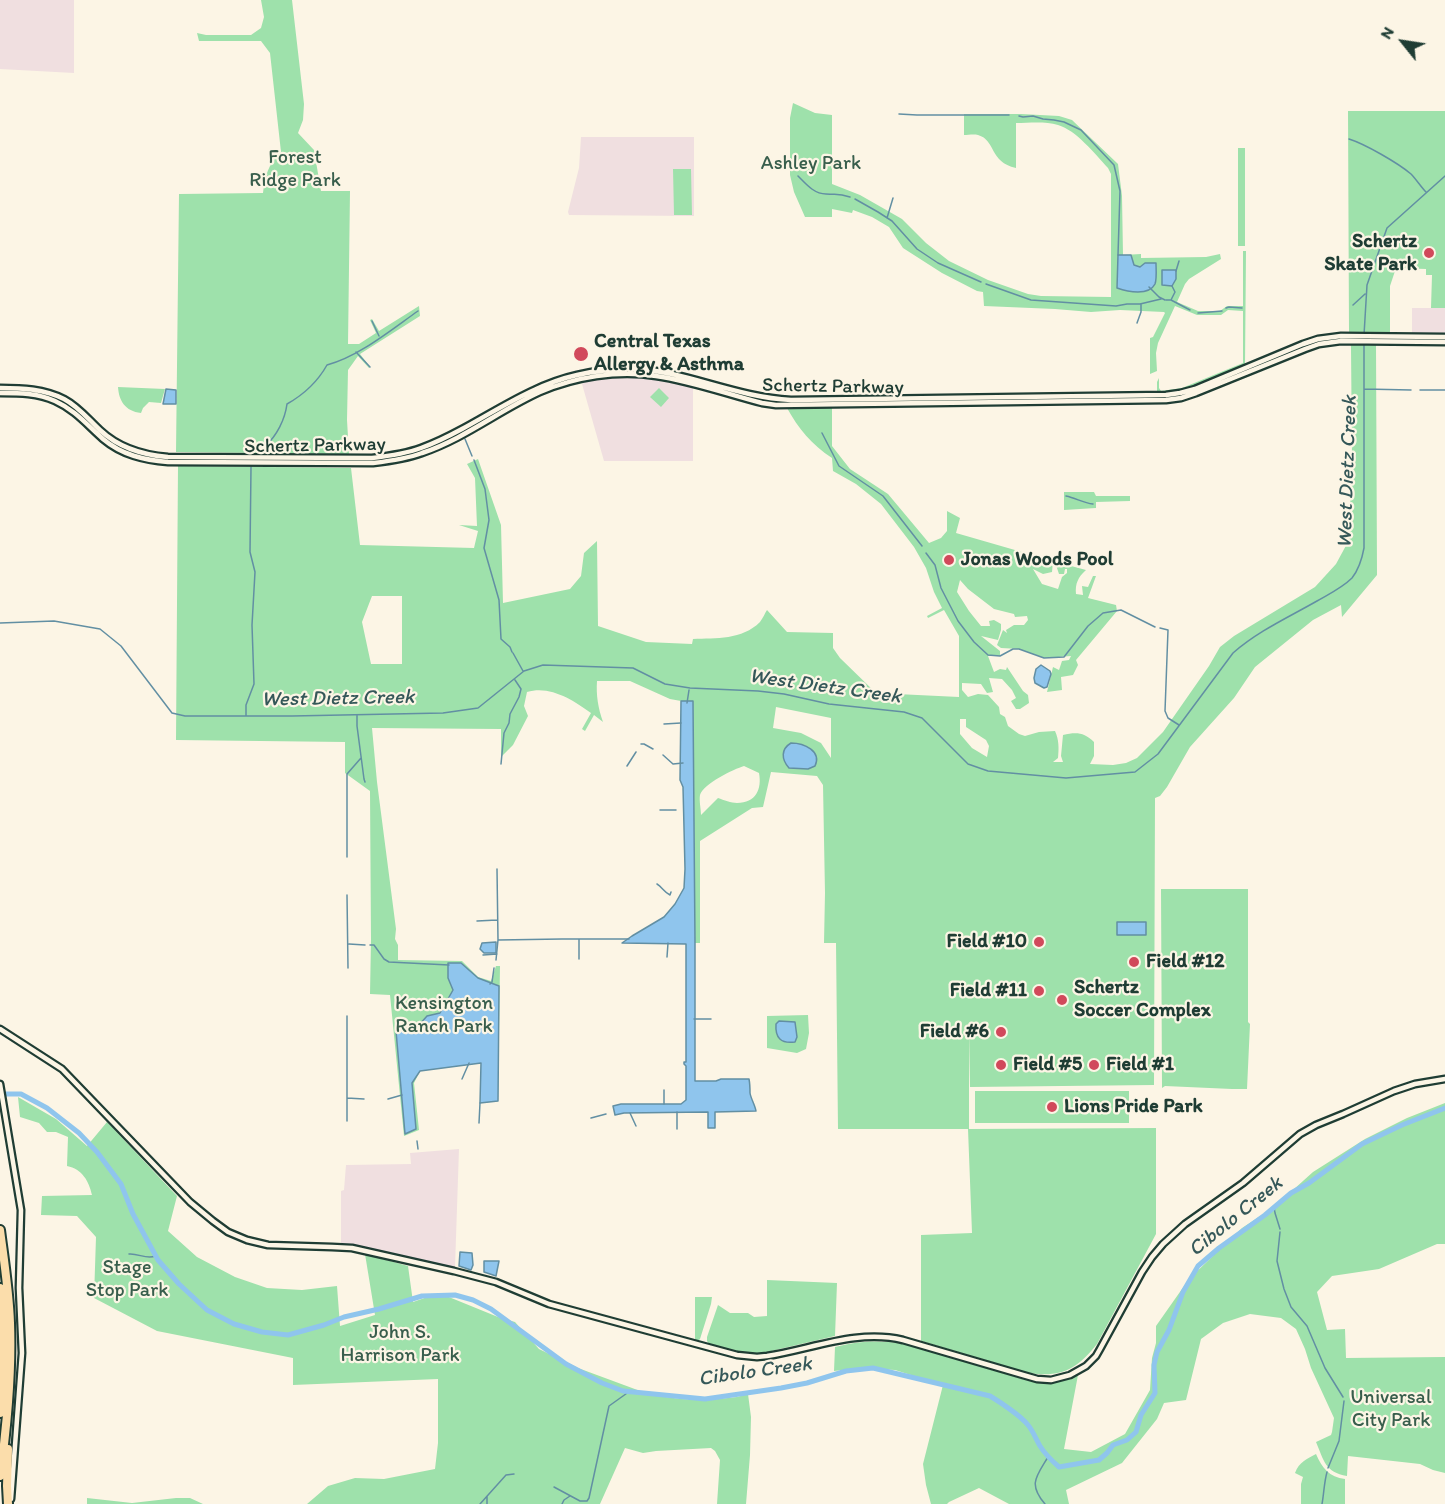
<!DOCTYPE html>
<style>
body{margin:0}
#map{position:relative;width:1445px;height:1504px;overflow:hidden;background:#fcf5e5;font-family:Itim,sans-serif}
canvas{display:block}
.north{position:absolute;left:1373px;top:12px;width:60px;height:60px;-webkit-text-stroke:4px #fcf5e5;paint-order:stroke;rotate:300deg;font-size:16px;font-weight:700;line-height:24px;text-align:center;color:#1f3d34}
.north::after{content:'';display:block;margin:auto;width:21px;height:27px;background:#1f3d34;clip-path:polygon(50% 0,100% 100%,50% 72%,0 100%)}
</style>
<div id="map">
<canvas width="1445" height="1504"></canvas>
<div class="north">N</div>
</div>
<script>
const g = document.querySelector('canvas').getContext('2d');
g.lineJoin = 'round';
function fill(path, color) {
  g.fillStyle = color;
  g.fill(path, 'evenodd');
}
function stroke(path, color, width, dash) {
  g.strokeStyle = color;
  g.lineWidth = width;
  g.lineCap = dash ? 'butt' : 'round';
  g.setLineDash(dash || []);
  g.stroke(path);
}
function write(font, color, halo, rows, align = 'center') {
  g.font = font + ' Itim,sans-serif';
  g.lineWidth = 4.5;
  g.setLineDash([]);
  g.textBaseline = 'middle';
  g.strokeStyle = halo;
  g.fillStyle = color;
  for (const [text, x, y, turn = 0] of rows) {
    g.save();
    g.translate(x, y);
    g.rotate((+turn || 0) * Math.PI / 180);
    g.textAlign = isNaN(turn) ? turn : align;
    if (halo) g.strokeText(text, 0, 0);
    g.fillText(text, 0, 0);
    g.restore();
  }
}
const built = new Path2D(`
 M 0,0 L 74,0 L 74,73 L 0,69 Z
 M 581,137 L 694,137 L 694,216 L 569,215 L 568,212 L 579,168 Z
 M 1412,308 L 1445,308 L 1445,333 L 1412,333 Z
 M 633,377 L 665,381 L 693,388 L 693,461 L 604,461 L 582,384 L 584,381 L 606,378 Z
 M 459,1149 L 455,1267 L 341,1243 L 341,1191 L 344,1190 L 346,1165 L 411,1164 L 410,1153 Z`);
const green = new Path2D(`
 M 261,0 L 292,0 L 304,104 L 303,120 L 298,133 L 314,150 L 321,191 L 350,191 L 348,344 L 359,344 L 376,333 L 370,320 L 372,319 L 379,331 L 419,306 L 420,316 L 360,354 L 370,367 L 369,368 L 358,356 L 348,370 L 347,420 L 349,454 L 176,452 L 179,194 L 263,193 C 265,176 268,164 281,152 L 270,53 L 261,41 L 199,41 L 197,33 L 206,35 L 251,35 L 261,28 L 264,17 Z
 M 793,103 L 815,113 L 832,115 L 832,184 L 860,195 L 902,219 L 926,243 L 949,261 L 988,280 L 1028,294 L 1041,296 L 1111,297 L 1111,174 L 1108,168 C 1095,154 1076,130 1058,125 C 1045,121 1029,123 1016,123 L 1016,168 C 989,162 996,140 978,135 C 974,134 968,135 964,135 L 964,114 L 1021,114 L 1059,116 L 1072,120 L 1118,164 L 1122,196 L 1123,255 L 1141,254 L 1141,258 L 1206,257 L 1220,254 L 1221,259 L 1189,279 L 1185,284 L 1177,302 L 1198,311 L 1220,311 L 1227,306 L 1243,306 L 1243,251 L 1246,251 L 1245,365 C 1217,376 1188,392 1157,392 L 1157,382 L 1159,378 L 1159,388 L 1161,391 L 1182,388 L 1243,363 L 1243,311 L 1228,310 L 1221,315 L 1197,315 L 1175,306 L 1158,343 L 1156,353 L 1157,371 L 1150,374 L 1150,338 L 1153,337 L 1165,313 L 1164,312 L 1120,310 L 1091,312 L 1055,309 L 984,306 L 983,292 L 977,291 L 942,273 L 903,248 L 889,227 L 872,217 L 853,210 L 852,213 L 832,209 L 832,217 L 805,217 L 794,192 L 790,175 L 790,118 Z
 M 1348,111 L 1445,111 L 1445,308 L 1431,308 L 1432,275 L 1426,275 L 1426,269 L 1396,268 L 1390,286 L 1390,333 L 1382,333 L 1376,344 L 1377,575 L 1342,617 L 1341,605 L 1313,620 L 1255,667 L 1234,698 L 1190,747 L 1167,787 L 1160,796 L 1155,798 L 1154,1085 L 970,1087 L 969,1031 L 969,1129 L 1156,1128 L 1156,1234 L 1097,1344 C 1077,1369 1061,1378 1029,1373 L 921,1341 L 921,1235 L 972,1233 L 968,1129 L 838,1129 L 836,943 L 824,943 L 825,893 L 823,785 L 817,776 L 771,772 L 763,807 L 752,808 L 700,841 L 700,943 L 695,943 L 693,701 L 681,701 L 670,699 L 630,681 L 597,681 C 596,695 598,708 603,722 L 594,715 L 585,731 L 582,729 L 591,713 C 573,700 550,685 527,692 L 524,706 L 528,716 L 513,745 L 501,757 L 501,729 L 372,728 L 377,782 L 396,929 L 395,939 L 398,945 L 398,960 L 462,961 L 478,977 L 491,981 L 496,966 L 500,966 L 498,1101 L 480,1103 L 481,1063 L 420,1071 L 414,1083 L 419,1130 L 404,1136 L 390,995 L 370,994 L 371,940 L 370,791 L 345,773 L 345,742 L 176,740 L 178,466 L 351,468 L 360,545 L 474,548 L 478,531 L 459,525 L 477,526 L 475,478 L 467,464 L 478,459 L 501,525 L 503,603 L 570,589 L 581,576 L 584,553 L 597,541 L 598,626 L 646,642 L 692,644 L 693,639 C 716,638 742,640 760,622 C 763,618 765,613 767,610 L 787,632 L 833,633 L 833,648 L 840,658 L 876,693 L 959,697 L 959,636 L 944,610 L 928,618 L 927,616 L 942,608 L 934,592 L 926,568 L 914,547 L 881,504 L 856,484 L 833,471 L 832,458 C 812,445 798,428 787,408 L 832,407 L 832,446 L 850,469 L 888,494 L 929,543 L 941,538 L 947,531 L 947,511 L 960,518 L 956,533 L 1053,561 L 1052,572 L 1043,574 L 1033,569 L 1042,584 L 1058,589 L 1062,577 L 1067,573 L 1067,569 L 1065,569 L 1064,574 L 1059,574 L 1056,565 L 1060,563 L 1086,570 C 1078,577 1075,584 1076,594 L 1083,595 L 1082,586 L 1088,587 L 1093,576 L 1096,576 L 1088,598 L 1116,605 L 1117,611 L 1076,660 L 1078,665 L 1073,675 L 1061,677 L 1062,690 L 1047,692 L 1053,667 L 1059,670 L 1062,661 L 1069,660 L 1071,656 L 1044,658 L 1019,649 L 1001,648 L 997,645 L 1003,630 L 1007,633 L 1006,630 L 1014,625 L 1024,625 L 1028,620 L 1027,616 L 1015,617 L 1014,614 L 994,609 L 968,589 L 960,580 L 957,592 L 969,611 L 981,626 L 990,626 L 989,621 L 994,620 L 1001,624 L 1001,630 L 998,640 L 981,636 L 1000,651 L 1000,656 L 988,656 L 994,672 L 1000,669 L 1006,670 L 1007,667 L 1023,691 L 1028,695 L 1029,703 L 1020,709 L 1016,709 L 1011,701 L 1016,698 L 1012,690 L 1002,679 L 989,678 L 993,692 L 987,693 L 981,684 L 962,683 L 962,690 L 968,697 L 978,694 L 988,695 L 999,707 L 1000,714 L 1005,717 L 1008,726 L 1019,734 L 1025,736 L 1039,732 L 1055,731 C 1059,740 1059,748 1058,758 L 1053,762 L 1063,762 L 1061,756 L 1063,735 C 1076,732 1084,732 1094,742 L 1094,756 L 1090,764 L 1113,765 L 1126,763 L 1137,758 L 1163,732 L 1209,666 L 1220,647 L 1234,636 L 1315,587 L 1336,564 L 1349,540 L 1352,457 L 1351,347 L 1349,331 ZM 372,596 L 402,596 L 402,664 L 371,664 L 362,622 ZM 776,707 L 831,718 L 831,758 L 821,743 L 801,733 L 773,728 ZM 960,719 L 966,719 L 966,727 L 986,740 L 989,746 L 987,757 L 972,748 L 960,734 ZM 744,766 L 759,773 C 762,789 756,803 737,803 C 731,803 724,800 718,798 L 701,815 C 701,809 699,801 700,795 C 703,784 734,769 744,766 Z
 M 1238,148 L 1245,148 L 1245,246 L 1238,246 Z
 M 673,169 L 691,169 L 692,215 L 674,215 Z
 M 118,387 L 165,389 L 161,403 L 149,402 L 143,408 L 141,413 C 125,411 119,401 118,387 Z
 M 659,388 L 669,398 L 661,407 L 650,397 Z
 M 1064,492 L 1094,492 L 1096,496 L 1130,496 L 1130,501 L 1096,502 L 1096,508 L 1064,510 Z
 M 1161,889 L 1248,889 L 1248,1022 L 1250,1024 L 1247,1089 L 1232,1089 L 1165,1086 L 1162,1088 Z
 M 808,1015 L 809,1033 L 806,1049 L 797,1053 L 767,1048 L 767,1016 Z
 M 975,1091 L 1129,1091 L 1129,1123 L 975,1123 Z
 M 18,1097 L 56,1119 L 87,1146 L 107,1122 L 177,1196 L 168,1231 L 197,1257 L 235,1277 L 267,1288 L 302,1290 L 337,1286 L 340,1326 L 375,1315 L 365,1254 L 408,1266 L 413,1302 L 439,1293 L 498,1317 L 515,1322 L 539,1349 L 578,1368 L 651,1395 L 681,1399 L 709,1400 L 737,1397 L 748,1394 L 751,1417 L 750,1455 L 746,1504 L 717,1504 L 720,1460 L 715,1451 L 711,1448 L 656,1451 L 643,1453 L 625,1448 L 600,1504 L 307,1504 L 328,1486 L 355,1478 L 384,1479 L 435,1469 L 438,1443 L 438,1379 L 293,1385 L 293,1358 L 157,1331 L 94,1298 L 96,1237 L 77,1216 L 41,1215 L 42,1196 L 92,1195 C 89,1181 82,1169 67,1166 L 68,1137 L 56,1132 L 47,1132 L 39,1123 L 20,1117 Z
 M 1445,1103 L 1445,1244 L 1437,1244 L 1379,1269 L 1332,1276 L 1317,1292 L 1327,1330 L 1345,1329 L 1346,1358 L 1445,1357 L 1445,1473 L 1433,1470 L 1420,1464 L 1348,1456 L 1347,1476 C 1325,1472 1324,1461 1316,1442 L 1331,1435 L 1332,1432 L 1334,1418 L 1311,1368 L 1305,1349 L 1296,1329 L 1281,1318 L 1250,1314 L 1223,1323 L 1201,1339 L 1186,1400 L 1164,1403 L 1157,1419 L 1122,1463 L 1066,1490 L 1069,1504 L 1009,1504 L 979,1488 L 949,1502 L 947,1504 L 931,1504 L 926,1485 L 923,1464 L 943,1385 L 895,1370 L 861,1368 L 834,1371 L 835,1347 C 861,1341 877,1340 904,1344 L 1033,1382 L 1054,1383 L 1078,1375 L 1064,1449 L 1091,1452 L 1125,1434 L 1150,1390 L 1152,1358 L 1156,1343 L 1156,1326 L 1189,1279 L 1242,1228 L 1274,1207 L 1313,1172 L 1365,1139 L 1407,1118 Z
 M 767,1280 L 837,1283 L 835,1336 L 767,1352 L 767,1354 L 747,1355 L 709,1344 L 707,1341 L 707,1337 L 718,1305 L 730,1313 L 748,1313 L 754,1317 L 767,1316 Z
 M 695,1297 L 712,1297 L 711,1304 L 700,1339 L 698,1341 L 695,1341 Z
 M 1316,1454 C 1322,1468 1329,1477 1345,1479 L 1345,1504 L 1301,1504 L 1301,1484 L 1303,1477 L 1295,1473 C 1299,1462 1307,1459 1316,1454 Z
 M 87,1498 L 132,1503 L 176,1498 L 190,1498 L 203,1504 L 87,1504 Z`);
const water = new Path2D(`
 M 1118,255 L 1131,255 L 1134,265 L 1140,267 L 1145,263 L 1156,263 C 1156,269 1157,278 1155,284 C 1149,296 1128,292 1117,288 Z
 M 1162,270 L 1176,270 L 1176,279 L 1172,286 L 1162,285 Z
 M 166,389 L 176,390 L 176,404 L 163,404 Z
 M 1041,665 L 1050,671 L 1051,674 L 1047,687 L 1044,688 L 1035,683 L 1034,678 L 1036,669 Z
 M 681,701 L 693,701 L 695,943 L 695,1081 L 716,1081 L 721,1079 L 749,1079 C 750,1084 750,1087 750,1093 C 751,1099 755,1105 756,1111 L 715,1112 L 715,1128 L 708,1128 L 708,1112 L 624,1113 L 615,1115 L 613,1106 L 621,1104 L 681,1104 L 686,1100 L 686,1066 L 684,1064 L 684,1062 L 686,1062 L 686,944 L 622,943 L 632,936 L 664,917 L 675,904 L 684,888 L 685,869 L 683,787 L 680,780 Z
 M 791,743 C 804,743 822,751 815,766 L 808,769 L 789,768 C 781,759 781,749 791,743 Z
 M 1117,922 L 1146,922 L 1146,935 L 1117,935 Z
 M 496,942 L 496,953 L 484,953 L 480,949 L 482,943 Z
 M 448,963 L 461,963 L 478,978 L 499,986 L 498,1101 L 480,1103 L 481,1063 L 420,1071 L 412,1083 L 416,1129 L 405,1134 L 396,1031 L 420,1024 L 427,1016 L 440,1013 L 453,990 L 448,978 Z
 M 779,1021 L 795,1022 L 797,1037 L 795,1042 C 781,1044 775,1038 776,1024 Z
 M 460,1252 L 472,1253 L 473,1265 L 471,1270 L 459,1266 Z
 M 484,1261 L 499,1261 L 496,1276 L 484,1272 Z`);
const stream = new Path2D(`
 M 899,114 L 917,115 L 1009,115
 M 1019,116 L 1023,117 L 1033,116 L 1043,119 L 1054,120 L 1064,122 L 1081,130 L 1114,165 L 1120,191 L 1118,255
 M 1349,139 C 1365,144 1398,163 1411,174 C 1416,179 1421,187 1426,192
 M 798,176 C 806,184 814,194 826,194 C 837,195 838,193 850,197
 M 855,199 L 878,212 L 892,221 L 917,249 L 938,263 L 981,282
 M 887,218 L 893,198
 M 1176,271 L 1179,261
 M 986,284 L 1031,300 L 1116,306 L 1127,304 L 1140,304 L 1161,299
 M 1149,287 L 1159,297 L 1165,300
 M 1166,300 L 1171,300 L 1190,310
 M 1171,300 L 1175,292 L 1172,286
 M 1353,305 L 1365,294
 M 1226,308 L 1229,307 L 1242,308
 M 1198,313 L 1222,311
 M 372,321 L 379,336
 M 1137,323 L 1141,312 L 1141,304
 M 1364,335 L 1367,285 L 1387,228 L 1445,176
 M 356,352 L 370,367
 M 1364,389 L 1411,390
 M 1420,390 L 1445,390
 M 822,433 L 839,466 L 883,496 L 922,546
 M 465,439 L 472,456
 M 265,446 C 277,436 285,419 287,404 C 303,395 318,381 327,365 C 358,357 391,330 418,311
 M 251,452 L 257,447
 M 474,460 L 485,489 L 489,520 L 484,548 L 499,600 L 501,639 L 510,647 L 512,652
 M 1066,496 C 1076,498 1083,503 1093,504
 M 926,553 L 935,565 L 941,588 L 958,621 L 974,642 L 988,655 L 1000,656 L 1013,649 L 1019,649 L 1044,658 L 1064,657 L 1088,626 L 1103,613 L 1121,610 L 1155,627
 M 0,623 L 54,621 L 100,629 L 121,646 L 172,713 L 185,716 L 292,716 L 443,713 L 478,708 L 524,671 L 543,665 L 633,668 L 665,684 L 690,688 L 758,691 L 784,694 L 829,704 L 904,712 L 922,718 L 968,764 L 988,771 L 1066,778 L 1135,772 L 1158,754 L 1233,653 C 1258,631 1289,617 1317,601 C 1329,594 1342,588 1352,578 C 1359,569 1362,559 1364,548 L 1364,343
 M 1160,628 L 1168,630 L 1165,711 L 1168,718 L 1179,725
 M 513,653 L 523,671
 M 687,703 L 689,690
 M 357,715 L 357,726 L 364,779 L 365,782
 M 246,716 L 246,705 L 254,684 L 252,625 L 255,572 L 250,552 L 251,467
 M 664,724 L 681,723
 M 641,744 L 644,744 L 653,749
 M 663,755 L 673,764 L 683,763
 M 501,764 L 504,733 L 509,723 L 510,714 L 519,697 L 521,689 L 515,680
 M 627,766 L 636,752
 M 660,810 L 676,810
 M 347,857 L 347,774 L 361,758
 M 497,869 L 498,940
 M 657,884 C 662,887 664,892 670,895 L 671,892
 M 347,895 L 348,968
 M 477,921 L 497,920
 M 349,944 L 365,945
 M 370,945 L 374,945 L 384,959 L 389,962 L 449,965
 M 483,955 L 497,954
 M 667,957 L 668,943
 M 579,959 L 579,939
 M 496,960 L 498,940 L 562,939 L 629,939
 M 490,984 L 492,982 L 494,968
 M 694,1019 L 711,1019
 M 462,1079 L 469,1063
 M 347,1098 L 364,1099
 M 388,1099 L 402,1095
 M 664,1104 L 664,1090
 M 630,1113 L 636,1126
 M 591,1118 L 606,1114
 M 347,1121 L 347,1016
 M 479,1123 L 480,1103
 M 677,1129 L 677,1112
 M 417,1141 L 418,1149
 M 1274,1207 L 1275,1213 L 1280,1229
 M 1280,1232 L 1277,1261 L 1284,1289 L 1291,1307 L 1307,1326 L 1325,1368 L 1343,1397
 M 129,1254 C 138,1253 147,1260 155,1256
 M 1328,1468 L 1339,1441 L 1344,1401
 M 554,1487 L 580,1501 L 587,1501 L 589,1498 L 609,1406 L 630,1391
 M 480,1504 L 506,1475 L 514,1474
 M 487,1504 L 487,1496
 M 562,1504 L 564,1500 L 570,1496
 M 1045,1504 C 1028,1484 1036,1477 1048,1457
 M 1322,1504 C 1324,1493 1324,1483 1327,1472`);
const river = new Path2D(`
 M 0,1094 L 21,1094 L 47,1108 L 79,1133 L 97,1152 L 121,1184 L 133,1214 L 158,1260 L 179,1284 L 207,1310 L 234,1324 L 262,1332 L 288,1335 L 324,1325 L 344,1317 L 379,1309 L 422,1296 L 455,1295 L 473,1300 L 491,1309 L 566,1364 L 602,1383 L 623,1391 L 705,1399 L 781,1388 L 807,1383 L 846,1371 L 873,1368 L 990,1396 C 1000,1402 1021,1416 1028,1425 C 1033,1431 1036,1439 1040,1446 C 1045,1454 1051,1460 1059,1467 L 1099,1460 L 1107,1453 L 1113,1445 L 1127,1440 L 1136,1432 L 1141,1415 L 1155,1393 L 1154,1365 L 1157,1352 L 1169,1330 L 1183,1292 L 1198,1266 L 1219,1248 L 1265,1215 L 1291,1193 L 1309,1183 L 1362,1144 L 1402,1125 L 1445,1108`);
const secondary = new Path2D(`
 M 0,388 C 23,388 44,389 64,399 C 79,407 88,419 100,430 C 119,448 143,455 168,457 L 372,458 C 389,456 405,454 421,448 C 435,443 449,436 462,429 C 499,409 536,384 577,375 C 608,368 641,367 672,374 C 712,383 750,398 791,400 L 1166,395 L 1180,393 L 1195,389 L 1303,344 L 1318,339 L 1341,336 L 1445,337
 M 0,393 C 19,393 38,393 55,401 C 75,410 87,425 103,439 C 122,455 144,460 168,462 L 373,463 C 390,461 406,459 422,453 C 464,439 500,410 540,392 C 575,377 617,370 656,376 C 691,381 727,394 762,403 L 776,405 L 1166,400 L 1181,398 L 1196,393 L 1305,349 L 1319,344 L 1341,341 L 1445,342
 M 0,1029 L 62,1069 L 190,1202 L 213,1221 L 228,1232 L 247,1240 L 268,1245 L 332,1247 L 352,1248 L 454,1271 L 496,1282 L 549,1304 L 737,1355 L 757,1357 L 767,1356 C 812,1349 857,1329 903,1340 L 1023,1375 L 1037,1379 L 1051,1380 L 1070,1375 L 1086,1366 L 1096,1356 L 1100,1349 L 1142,1272 L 1152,1257 L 1163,1244 L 1185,1224 L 1243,1183 L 1300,1134 L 1316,1125 L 1343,1114 L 1394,1091 L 1415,1084 L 1445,1079
 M 0,1084 L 21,1210 L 19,1288 L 22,1353 L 11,1499`);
const highway = new Path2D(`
 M 0,1230 C 4,1261 9,1292 10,1323 C 12,1375 7,1425 0,1476
 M 0,1288 L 4,1343 L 3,1377 L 0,1413
 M 8,1449 L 7,1486 L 8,1504`);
const markers = [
 [1429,253,6,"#d1495b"],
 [581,354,8,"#d1495b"],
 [949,560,6,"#d1495b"],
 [1039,942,6,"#d1495b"],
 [1134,962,6,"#d1495b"],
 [1039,991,6,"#d1495b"],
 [1062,1000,6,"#d1495b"],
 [1001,1032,6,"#d1495b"],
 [1001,1065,6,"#d1495b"],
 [1094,1065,6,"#d1495b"],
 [1052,1107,6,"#d1495b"]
];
const parkNames = [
 ["Forest",295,158],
 ["Ridge Park",295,181],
 ["Ashley Park",811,164],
 ["Kensington",444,1004],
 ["Ranch Park",444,1027],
 ["Stage",127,1268],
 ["Stop Park",127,1291],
 ["John S.",400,1333],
 ["Harrison Park",400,1356],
 ["Universal",1391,1398],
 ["City Park",1391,1421]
];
const poiNames = [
 ["Schertz",1417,242,"right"],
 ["Skate Park",1417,265,"right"],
 ["Central Texas",594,342],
 ["Allergy & Asthma",594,365],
 ["Jonas Woods Pool",961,560],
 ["Field #10",1027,942,"right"],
 ["Field #12",1146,962],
 ["Schertz",1074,988],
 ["Soccer Complex",1074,1011],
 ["Field #11",1027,991,"right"],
 ["Field #6",989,1032,"right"],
 ["Field #5",1013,1065],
 ["Field #1",1106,1065],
 ["Lions Pride Park",1064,1107]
];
const streetNames = [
 ["Schertz Parkway",833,387,1],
 ["Schertz Parkway",315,446,-1]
];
const waterNames = [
 ["West Dietz Creek",1348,472,-88],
 ["West Dietz Creek",825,687,8],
 ["West Dietz Creek",338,699,-1],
 ["Cibolo Creek",1236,1217,-39],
 ["Cibolo Creek",755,1372,-8]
];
fill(built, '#f0dfe0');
fill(green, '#9ee1ab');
fill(water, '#8fc5ed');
stroke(water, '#628fa3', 1.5);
stroke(stream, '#628fa3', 1.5);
stroke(river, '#8fc5ed', 5);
stroke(secondary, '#1f3d34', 9);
stroke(highway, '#1f3d34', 12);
stroke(secondary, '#fcf5e5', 4.5);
stroke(highway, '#fbddab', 8);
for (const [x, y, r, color] of markers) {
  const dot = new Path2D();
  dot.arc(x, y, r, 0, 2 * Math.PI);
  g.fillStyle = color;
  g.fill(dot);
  stroke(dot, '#fcf5e5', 2);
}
write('20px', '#385e4c', '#fcf5e5', parkNames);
write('bold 20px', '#1f3d34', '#fcf5e5', poiNames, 'left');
write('20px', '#1f3d34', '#fcf5e5', streetNames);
write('italic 21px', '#355859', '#fcf5e5', waterNames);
</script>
